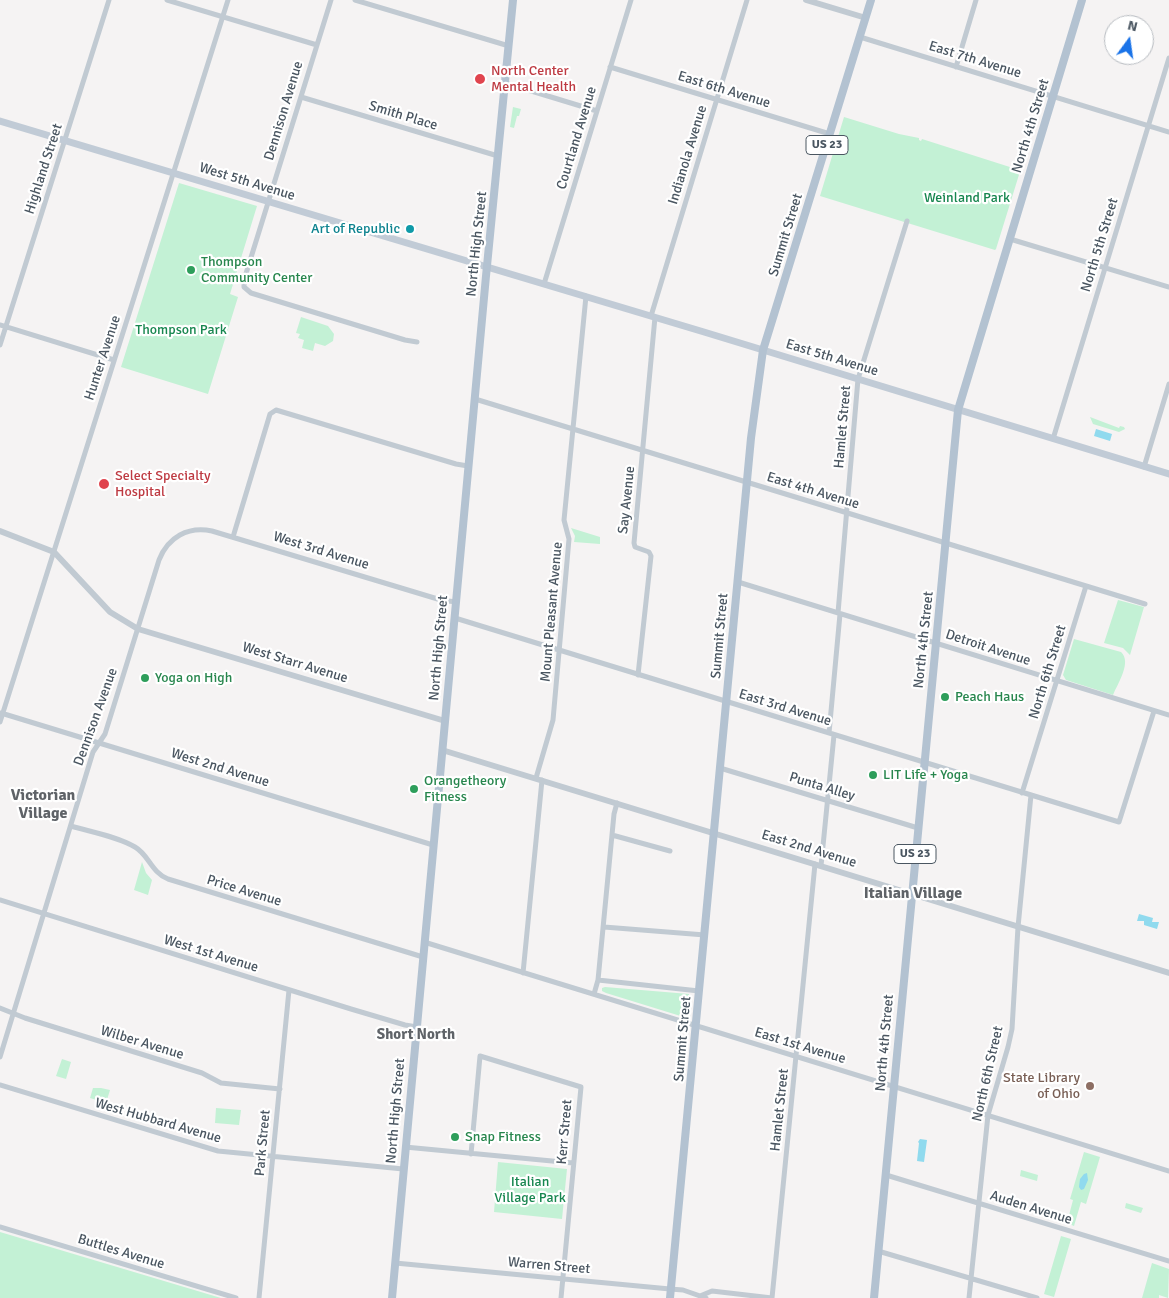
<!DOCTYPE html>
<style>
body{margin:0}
#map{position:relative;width:1169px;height:1298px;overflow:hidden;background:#f5f3f3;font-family:Signika,sans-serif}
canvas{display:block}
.north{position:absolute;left:1104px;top:15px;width:50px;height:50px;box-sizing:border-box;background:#fff;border:1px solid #b7bbc0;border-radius:50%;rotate:14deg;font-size:14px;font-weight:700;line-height:20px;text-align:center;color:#4a5661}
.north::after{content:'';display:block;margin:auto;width:18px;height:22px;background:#1a73e8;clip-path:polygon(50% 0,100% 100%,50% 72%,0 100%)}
</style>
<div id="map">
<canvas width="1169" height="1298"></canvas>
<div class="north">N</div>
</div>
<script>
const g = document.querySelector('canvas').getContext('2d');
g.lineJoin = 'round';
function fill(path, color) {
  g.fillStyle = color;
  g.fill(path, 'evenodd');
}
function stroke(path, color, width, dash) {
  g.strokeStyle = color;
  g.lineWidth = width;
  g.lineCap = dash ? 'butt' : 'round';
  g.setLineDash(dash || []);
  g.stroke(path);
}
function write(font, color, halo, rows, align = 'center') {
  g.font = font + ' Signika,sans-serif';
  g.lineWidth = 4.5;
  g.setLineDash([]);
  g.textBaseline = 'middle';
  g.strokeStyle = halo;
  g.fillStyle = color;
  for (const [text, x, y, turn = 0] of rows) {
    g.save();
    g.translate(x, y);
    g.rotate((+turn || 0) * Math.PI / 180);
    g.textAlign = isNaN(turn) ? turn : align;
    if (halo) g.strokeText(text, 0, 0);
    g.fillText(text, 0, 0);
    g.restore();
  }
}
const green = new Path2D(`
 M 513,107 L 521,109 L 519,116 L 517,116 L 514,128 L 510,127 Z
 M 844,117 L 899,134 L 919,138 L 919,140 L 921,141 L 922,139 L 1013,168 L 1016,163 L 1021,163 L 1022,165 L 996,249 L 995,250 L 820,196 Z
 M 179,183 L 257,206 L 230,294 L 238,297 L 208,394 L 121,367 Z
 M 301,317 L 328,326 L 334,334 L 333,341 L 325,346 L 315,343 L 313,351 L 302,348 L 304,340 L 298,338 L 300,334 L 296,333 Z
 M 1090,417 L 1119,428 L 1120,426 L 1124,427 L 1125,429 L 1119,432 L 1093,424 Z
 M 571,528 L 600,537 L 600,544 L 574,542 L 575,536 Z
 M 1118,600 L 1144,607 L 1130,655 L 1123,648 L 1104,643 Z
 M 1074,639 L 1121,652 C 1132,662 1118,683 1113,695 L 1066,680 L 1063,675 Z
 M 142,862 L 146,873 L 152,880 L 148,895 L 134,890 Z
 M 605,987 L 689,994 L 687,1018 L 606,993 L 602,991 L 602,988 Z
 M 62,1059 L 71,1062 L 66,1079 L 56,1076 Z
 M 93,1088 L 101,1088 L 110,1090 L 106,1103 L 90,1098 Z
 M 216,1108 L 241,1110 L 239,1125 L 215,1123 Z
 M 1084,1152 L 1100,1157 L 1086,1204 L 1081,1202 L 1074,1226 L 1067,1223 L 1073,1200 L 1070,1199 Z
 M 498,1162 L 567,1169 L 562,1219 L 494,1212 Z
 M 1021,1170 L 1038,1175 L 1037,1181 L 1020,1176 Z
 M 1126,1203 L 1143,1208 L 1141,1213 L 1125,1208 Z
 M 0,1232 L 221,1298 L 0,1298 Z
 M 1061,1236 L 1071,1239 L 1054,1297 L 1044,1294 Z
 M 1152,1263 L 1169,1269 L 1168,1298 L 1159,1295 L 1159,1298 L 1142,1298 Z`);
const water = new Path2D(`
 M 1096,429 L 1112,434 L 1110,441 L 1094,436 Z
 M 1139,914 L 1153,918 L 1152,922 L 1159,922 L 1157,929 L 1144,925 L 1144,921 L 1137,921 Z
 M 920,1139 L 927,1140 L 924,1162 L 917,1161 L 919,1143 L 918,1142 Z
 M 1087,1173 L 1088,1180 L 1084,1189 L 1081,1190 L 1079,1187 L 1080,1179 L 1084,1174 Z`);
const minor = new Path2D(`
 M 167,0 L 317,45
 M 331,0 L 244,280 L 244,287 L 251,293 L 405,340 L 417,342
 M 355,0 L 509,46
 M 860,37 L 1169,132
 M 610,67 L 830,134
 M 956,67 L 976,0
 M 505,83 L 597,111
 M 301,97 L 498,156
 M 1010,239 L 1169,287
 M 544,284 L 631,0
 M 651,316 L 747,0
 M 0,325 L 114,360
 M 0,345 L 109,0
 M 475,399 L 1145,604
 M 1053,439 L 1169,58
 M 1144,467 L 1169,384
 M 233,537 L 270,414 L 276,410 L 456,464 L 468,466
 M 738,582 L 1169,715
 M 838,613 L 858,379 L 907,221
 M 455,618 L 1119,822 L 1154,711
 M 638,675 L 651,556 L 649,552 L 635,547 L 634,543 L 655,317
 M 1,713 L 433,845
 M 0,722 L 228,0
 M 829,733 L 840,614
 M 720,768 L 918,828
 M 536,778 L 553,720 L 569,539 L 564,520 L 586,296
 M 1022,793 L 1086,586
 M 71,826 C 91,832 116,836 135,847 C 149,855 151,872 168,879 L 423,957
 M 612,835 L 670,851
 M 821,866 L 834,735
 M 0,900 L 351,1009 L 405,1025 L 417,1027
 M 604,927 L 705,935
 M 424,942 L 1169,1171
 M 523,973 L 542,780
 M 598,980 L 699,991
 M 594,994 L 598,980 L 614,814 L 617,803
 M 0,1008 L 25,1018 L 202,1073 L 221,1083 L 280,1089
 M 0,1057 L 93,752 L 105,734 L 159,560 C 168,537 188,526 212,531 L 441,600 L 456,602
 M 0,1085 L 218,1151 L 403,1169
 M 405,1147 L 573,1163
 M 471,1154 L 480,1056 L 581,1087 L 561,1298
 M 886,1175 L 1169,1261
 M 0,1227 L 236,1298
 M 878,1251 L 1037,1298
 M 395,1263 L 670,1289 L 683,1290 L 706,1298
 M 700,1296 L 712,1291 L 772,1298
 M 259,1298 L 289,990
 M 772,1298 L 815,864
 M 969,1298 L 988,1115 L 1008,1047 L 1012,1029 L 1018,927 L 1031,795`);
const tertiary = new Path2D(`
 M 806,0 L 866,18
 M 0,531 L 54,552 L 110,612 L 138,629 L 445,721
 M 442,750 L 1169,973`);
const secondary = new Path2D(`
 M 0,121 L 704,332 L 1169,474`);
const primary = new Path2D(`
 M 392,1298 L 486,276 L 513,0
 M 670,1298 L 751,438 L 763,350 L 871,0
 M 874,1298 L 958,410 L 1082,0`);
const markers = [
 [480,79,6,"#e0444e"],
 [410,229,5,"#0f9aa8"],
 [191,270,5,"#2e9e5b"],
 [104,484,6,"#e0444e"],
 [145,678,5,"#2e9e5b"],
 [945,697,5,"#2e9e5b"],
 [873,775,5,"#2e9e5b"],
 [414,789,5,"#2e9e5b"],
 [1090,1086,5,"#8d6e63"],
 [455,1137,5,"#2e9e5b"]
];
const shields = [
 [827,145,42],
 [915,854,42]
];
const shieldNames = [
 ["US 23",827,145],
 ["US 23",915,854]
];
const streetNames = [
 ["East 7th Avenue",975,60,17],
 ["East 6th Avenue",724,90,17],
 ["Dennison Avenue",284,111,-73],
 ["Smith Place",403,116,17],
 ["North 4th Street",1031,126,-73],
 ["Courtland Avenue",577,138,-73],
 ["Indianola Avenue",688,155,-73],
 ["Highland Street",44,169,-72],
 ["West 5th Avenue",247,182,17],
 ["Summit Street",786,235,-73],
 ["North High Street",477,244,-84],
 ["North 5th Street",1100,245,-73],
 ["Hunter Avenue",103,358,-72],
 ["East 5th Avenue",832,358,17],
 ["Hamlet Street",843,427,-85],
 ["East 4th Avenue",813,491,17],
 ["Say Avenue",627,500,-84],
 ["West 3rd Avenue",321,551,17],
 ["Mount Pleasant Avenue",552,612,-85],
 ["Summit Street",720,636,-85],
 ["North 4th Street",924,640,-84],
 ["North High Street",439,648,-85],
 ["Detroit Avenue",988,648,18],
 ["West Starr Avenue",295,663,17],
 ["North 6th Street",1048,672,-73],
 ["East 3rd Avenue",785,708,17],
 ["Dennison Avenue",96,717,-70],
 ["West 2nd Avenue",220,768,17],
 ["Punta Alley",822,787,17],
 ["East 2nd Avenue",809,849,17],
 ["Price Avenue",244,891,17],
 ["West 1st Avenue",211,954,17],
 ["Summit Street",683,1039,-85],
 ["Wilber Avenue",142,1043,17],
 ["North 4th Street",885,1043,-85],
 ["East 1st Avenue",800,1046,17],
 ["North 6th Street",988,1074,-77],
 ["Hamlet Street",780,1110,-84],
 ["North High Street",396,1111,-85],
 ["West Hubbard Avenue",158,1121,16],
 ["Kerr Street",565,1132,-85],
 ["Park Street",263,1143,-85],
 ["Auden Avenue",1031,1208,17],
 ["Buttles Avenue",121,1252,17],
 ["Warren Street",549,1266,5]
];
const healthNames = [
 ["North Center",491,71],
 ["Mental Health",491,87],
 ["Select Specialty",115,476],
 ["Hospital",115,492]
];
const parkNames = [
 ["Weinland Park",967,198],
 ["Thompson Park",181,330],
 ["Italian",530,1182],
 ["Village Park",530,1198]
];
const cultureNames = [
 ["Art of Republic",400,229]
];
const leisureNames = [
 ["Thompson",201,262],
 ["Community Center",201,278],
 ["Yoga on High",155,678],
 ["Peach Haus",955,697],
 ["LIT Life + Yoga",883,775],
 ["Orangetheory",424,781],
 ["Fitness",424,797],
 ["Snap Fitness",465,1137]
];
const educationNames = [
 ["State Library",1080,1078],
 ["of Ohio",1080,1094]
];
const neighbourhoodNames = [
 ["Short North",416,1035]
];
const quarterNames = [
 ["Victorian",43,796],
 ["Village",43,814],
 ["Italian Village",913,894]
];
fill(green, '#c3f1d5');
fill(water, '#90daee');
stroke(minor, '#c1cad2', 5);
stroke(tertiary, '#c1cad2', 6);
stroke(secondary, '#c1cbd6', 7);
stroke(primary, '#b3c2d1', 8);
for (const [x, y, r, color] of markers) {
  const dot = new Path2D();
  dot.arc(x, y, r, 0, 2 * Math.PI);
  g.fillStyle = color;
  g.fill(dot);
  stroke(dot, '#fff', 2);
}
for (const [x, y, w] of shields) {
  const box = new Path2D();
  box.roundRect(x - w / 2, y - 9.5, w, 19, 4);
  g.fillStyle = '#fff';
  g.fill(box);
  stroke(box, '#4a5661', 1);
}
write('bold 12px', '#4a5661', null, shieldNames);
write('14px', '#4a5661', '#fff', streetNames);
write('14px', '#be3a42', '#fff', healthNames, 'left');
write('14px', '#17864f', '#fff', parkNames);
write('14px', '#0d838f', '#fff', cultureNames, 'right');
write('14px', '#27864d', '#fff', leisureNames, 'left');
write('14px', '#785e54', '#fff', educationNames, 'right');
write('bold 15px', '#5f6368', '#fff', neighbourhoodNames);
write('bold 16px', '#5f6368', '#fff', quarterNames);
</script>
